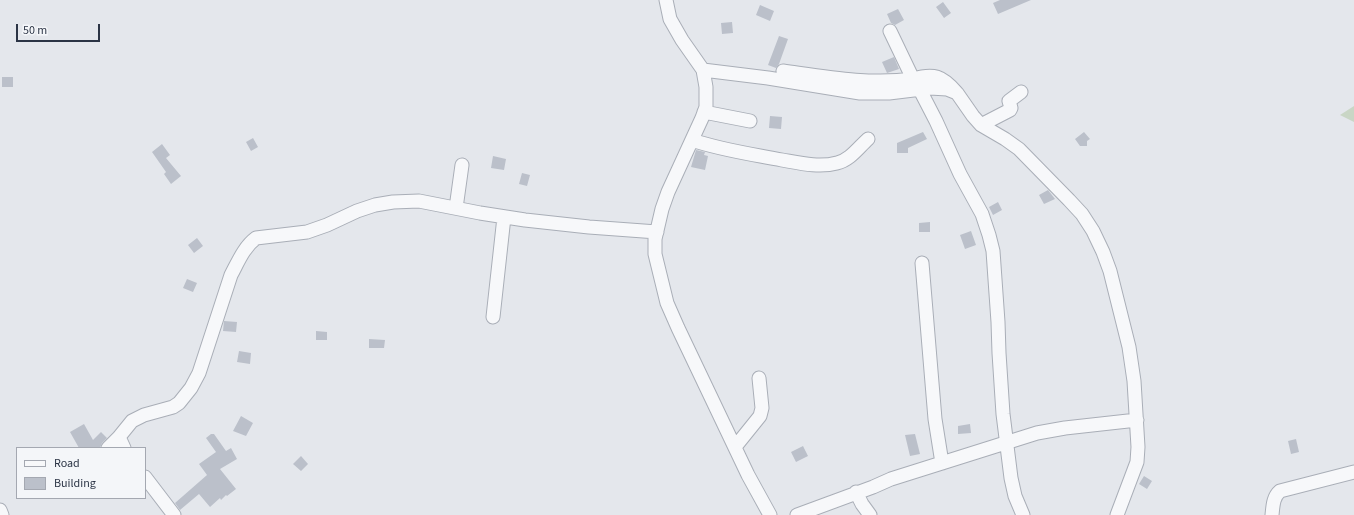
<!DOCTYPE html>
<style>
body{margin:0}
#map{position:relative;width:1354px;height:515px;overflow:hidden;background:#e4e7ec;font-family:"Source Sans 3",sans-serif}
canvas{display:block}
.legend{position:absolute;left:16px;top:447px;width:130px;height:52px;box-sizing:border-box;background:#f4f6f9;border:1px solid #a4a8b1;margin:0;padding:5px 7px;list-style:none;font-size:12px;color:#2b3445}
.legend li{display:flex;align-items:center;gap:8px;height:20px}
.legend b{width:20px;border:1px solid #a4a8b1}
.scale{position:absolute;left:16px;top:24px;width:84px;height:18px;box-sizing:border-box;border:2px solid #2b3445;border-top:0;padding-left:5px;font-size:12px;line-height:14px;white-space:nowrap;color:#2b3445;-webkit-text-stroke:3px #f4f6f9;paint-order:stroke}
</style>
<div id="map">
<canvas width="1354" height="515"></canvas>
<ul class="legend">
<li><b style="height:5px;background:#f7f8fa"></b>Road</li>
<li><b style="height:11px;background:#bbc0ca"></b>Building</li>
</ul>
<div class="scale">50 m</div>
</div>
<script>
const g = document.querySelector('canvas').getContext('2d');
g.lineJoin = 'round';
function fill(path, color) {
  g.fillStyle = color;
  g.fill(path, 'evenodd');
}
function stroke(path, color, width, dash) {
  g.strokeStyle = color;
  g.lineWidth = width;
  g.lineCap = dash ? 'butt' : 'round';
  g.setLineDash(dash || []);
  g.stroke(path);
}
const green = new Path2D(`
 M 1354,106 L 1354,122 L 1340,115 Z`);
const building = new Path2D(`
 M 1000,0 L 1031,0 L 998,14 L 993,3 Z
 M 943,2 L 951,13 L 944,18 L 936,7 Z
 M 760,5 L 774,11 L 770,21 L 756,15 Z
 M 898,9 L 904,20 L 895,25 L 891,23 L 887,14 Z
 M 732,22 L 733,33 L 722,34 L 721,23 Z
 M 779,36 L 788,39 L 779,64 L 776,68 L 768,65 Z
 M 894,57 L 899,69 L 887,73 L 882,62 Z
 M 2,77 L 13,77 L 13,87 L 2,87 Z
 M 770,116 L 782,117 L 781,129 L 769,128 Z
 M 923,132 L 927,139 L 908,148 L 908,153 L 897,153 L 897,143 Z
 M 1084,132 L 1090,139 L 1087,141 L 1087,146 L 1080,146 L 1075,139 Z
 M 253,138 L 258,147 L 251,151 L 246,142 Z
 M 162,144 L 170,155 L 166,158 L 181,176 L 171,184 L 164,174 L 166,172 L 152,152 Z
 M 696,150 L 705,152 L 704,155 L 708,156 L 705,170 L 691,167 Z
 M 493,156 L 506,159 L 504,170 L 491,168 Z
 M 522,173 L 530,175 L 527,186 L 519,184 Z
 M 1048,190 L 1055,199 L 1044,204 L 1039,195 Z
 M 998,202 L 1002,210 L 993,215 L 989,207 Z
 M 930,222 L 930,232 L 919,232 L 919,223 Z
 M 971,231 L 976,245 L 965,249 L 960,235 Z
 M 197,238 L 203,246 L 194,253 L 188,245 Z
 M 187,279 L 197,283 L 193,292 L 183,288 Z
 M 224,321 L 237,322 L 236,332 L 223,331 Z
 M 316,331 L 327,332 L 327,340 L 316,340 Z
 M 369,339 L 385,340 L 384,348 L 369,348 Z
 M 239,351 L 251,353 L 250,364 L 237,362 Z
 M 241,416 L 253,423 L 246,436 L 233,431 Z
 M 84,424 L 93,440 L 101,432 L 107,438 L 102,443 L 100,448 L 79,448 L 70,432 Z
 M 970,424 L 971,433 L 958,434 L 958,426 Z
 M 211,434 L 214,434 L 226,451 L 231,448 L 237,459 L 220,469 L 236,489 L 227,496 L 226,495 L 221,500 L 220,498 L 210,507 L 199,494 L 180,510 L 175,503 L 207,475 L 199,464 L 216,452 L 206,438 Z
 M 915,434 L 920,454 L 910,456 L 905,435 Z
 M 1296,439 L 1299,452 L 1291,454 L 1288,441 Z
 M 803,446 L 808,456 L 796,462 L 791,452 Z
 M 301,456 L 308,464 L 301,471 L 293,464 Z
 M 1144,476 L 1152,481 L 1147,489 L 1139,484 Z`);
const minor = new Path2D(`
 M 666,0 L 670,19 L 682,40 L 703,70 L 706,87 L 706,107 L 702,118 L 668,192 L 662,209 L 655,239 L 655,254 L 667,303 L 678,328 L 748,475 L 770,515
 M 890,31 L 913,79 C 934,73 942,76 956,92
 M 703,70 L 768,78 L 860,93 L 889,93 L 930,88 L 947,89 L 957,93 L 973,116 L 981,125 L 1005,139 L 1019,149 L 1069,200 L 1082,214 L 1093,231 L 1103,252 L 1110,271 L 1129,347 L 1134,381 L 1138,447 L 1137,462 L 1117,515
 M 783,71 C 826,77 870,85 913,79
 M 920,90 L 936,121 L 960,174 L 982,214 L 989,235 L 993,251 L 998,322 L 999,353 L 1003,414 L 1011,478 L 1015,496 L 1023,515
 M 704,112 L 750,121
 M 981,125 L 1010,110 L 1011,108 L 1009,101 L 1021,92
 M 692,140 C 721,150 751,154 782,160 C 799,163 819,168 837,163 C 850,160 858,148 868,139
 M 456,208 L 462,165
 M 922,263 L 935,419 L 942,463
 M 493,317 L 504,217
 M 735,447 L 760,416 L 762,408 L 759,378
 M 108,448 L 119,437
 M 124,448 L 119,437 L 132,421 L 144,415 L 173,407 L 179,403 L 191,388 L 199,373 L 231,275 C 238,262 244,247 256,238 L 307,232 L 327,225 L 357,211 L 375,205 L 393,202 L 419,201 L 480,213 L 525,220 L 589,227 L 657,232
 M 145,477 L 174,515
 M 856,492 L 862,504 L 870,515
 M 0,510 L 2,515
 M 797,515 L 873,487 L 891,479 L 1037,433 L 1065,428 L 1137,420
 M 1272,515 C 1273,506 1273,497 1280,491 L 1354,472`);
fill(green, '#c9d6c5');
fill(building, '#bbc0ca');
stroke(minor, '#a9aeb7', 15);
stroke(minor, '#f7f8fa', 13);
</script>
